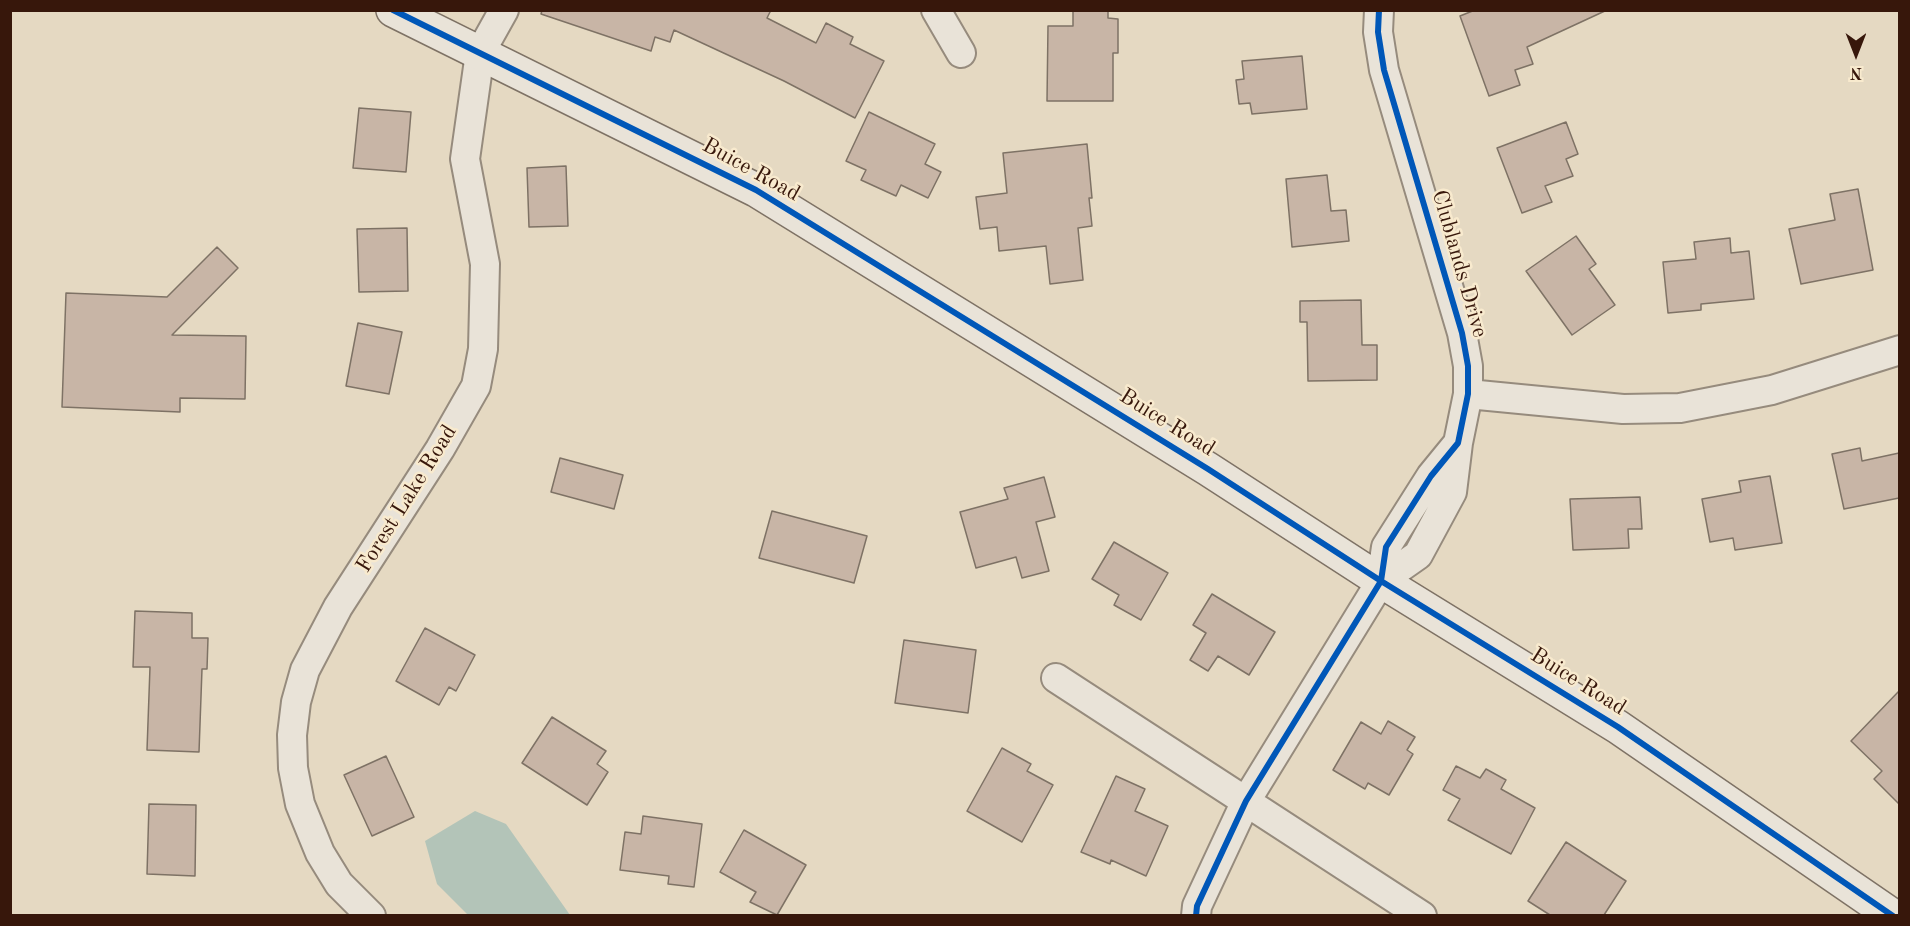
<!DOCTYPE html>
<style>
body{margin:0}
#map{position:relative;width:1910px;height:926px;overflow:hidden;background:#e5d9c2;font-family:"Old Standard TT",serif}
canvas{display:block}
.frame{position:absolute;inset:0;border:12px solid #37170b;pointer-events:none}
.north{position:absolute;left:1826px;top:24px;width:60px;height:60px;-webkit-text-stroke:4px #f8eace;paint-order:stroke;rotate:180deg;font-size:16px;font-weight:700;line-height:24px;text-align:center;color:#37170b}
.north::after{content:'';display:block;margin:auto;width:21px;height:27px;background:#37170b;clip-path:polygon(50% 0,100% 100%,50% 72%,0 100%)}
</style>
<div id="map">
<canvas width="1910" height="926"></canvas>
<div class="frame"></div>
<div class="north">N</div>
</div>
<script>
const g = document.querySelector('canvas').getContext('2d');
g.lineJoin = 'round';
function fill(path, color) {
  g.fillStyle = color;
  g.fill(path, 'evenodd');
}
function stroke(path, color, width, dash) {
  g.strokeStyle = color;
  g.lineWidth = width;
  g.lineCap = dash ? 'butt' : 'round';
  g.setLineDash(dash || []);
  g.stroke(path);
}
function write(font, color, halo, rows, align = 'center') {
  g.font = font + ' "Old Standard TT",serif';
  g.lineWidth = 5;
  g.setLineDash([]);
  g.textBaseline = 'middle';
  g.strokeStyle = halo;
  g.fillStyle = color;
  for (const [text, x, y, turn = 0] of rows) {
    g.save();
    g.translate(x, y);
    g.rotate((+turn || 0) * Math.PI / 180);
    g.textAlign = isNaN(turn) ? turn : align;
    if (halo) g.strokeText(text, 0, 0);
    g.fillText(text, 0, 0);
    g.restore();
  }
}
const water = new Path2D(`
 M 475,811 L 506,824 L 570,915 L 468,915 L 437,884 L 425,841 Z`);
const building = new Path2D(`
 M 542,10 L 771,10 L 767,18 L 816,43 L 826,23 L 853,37 L 850,44 L 884,61 L 855,118 L 784,81 L 674,30 L 670,42 L 655,37 L 651,51 L 541,14 Z
 M 1073,10 L 1108,10 L 1108,18 L 1118,19 L 1118,53 L 1113,53 L 1113,101 L 1047,101 L 1048,26 L 1073,26 Z
 M 1475,10 L 1607,10 L 1527,47 L 1533,64 L 1515,70 L 1520,85 L 1489,96 L 1460,16 Z
 M 1302,56 L 1307,109 L 1252,114 L 1250,103 L 1239,104 L 1236,80 L 1244,79 L 1242,61 Z
 M 359,108 L 411,112 L 406,172 L 353,168 Z
 M 869,112 L 935,144 L 925,164 L 941,172 L 928,198 L 901,185 L 896,196 L 861,180 L 866,170 L 846,161 Z
 M 1566,122 L 1578,154 L 1566,159 L 1573,176 L 1545,186 L 1552,202 L 1522,213 L 1497,148 Z
 M 1087,144 L 1092,198 L 1089,198 L 1092,226 L 1078,228 L 1083,280 L 1050,284 L 1046,246 L 999,251 L 997,227 L 980,229 L 976,197 L 1007,193 L 1003,153 Z
 M 566,166 L 568,226 L 529,227 L 527,168 Z
 M 1327,175 L 1331,211 L 1346,210 L 1349,241 L 1292,247 L 1286,179 Z
 M 1858,189 L 1873,270 L 1801,284 L 1789,229 L 1835,220 L 1830,194 Z
 M 407,228 L 408,291 L 359,292 L 357,229 Z
 M 1576,236 L 1596,264 L 1589,269 L 1615,305 L 1572,335 L 1526,271 Z
 M 1730,238 L 1731,253 L 1749,251 L 1754,299 L 1701,304 L 1701,310 L 1668,313 L 1663,262 L 1696,259 L 1694,242 Z
 M 217,247 L 238,268 L 172,335 L 246,336 L 245,399 L 180,398 L 180,412 L 62,407 L 66,293 L 167,297 Z
 M 1361,300 L 1362,345 L 1377,345 L 1377,380 L 1308,381 L 1307,322 L 1300,322 L 1300,301 Z
 M 358,323 L 402,332 L 389,394 L 346,386 Z
 M 1860,448 L 1862,461 L 1899,453 L 1899,498 L 1844,509 L 1832,454 Z
 M 560,458 L 623,475 L 614,509 L 551,492 Z
 M 1770,476 L 1782,543 L 1735,550 L 1733,538 L 1710,542 L 1702,499 L 1741,492 L 1739,481 Z
 M 1044,477 L 1055,517 L 1036,522 L 1049,571 L 1022,578 L 1016,557 L 976,568 L 960,512 L 1008,499 L 1004,488 Z
 M 1640,497 L 1642,529 L 1628,529 L 1629,548 L 1573,550 L 1570,499 Z
 M 772,511 L 867,536 L 854,583 L 759,558 Z
 M 1114,542 L 1168,573 L 1141,620 L 1114,605 L 1119,595 L 1092,579 Z
 M 1212,594 L 1275,632 L 1249,675 L 1218,656 L 1208,671 L 1190,660 L 1206,633 L 1193,625 Z
 M 135,611 L 192,613 L 192,638 L 208,638 L 207,669 L 202,669 L 199,752 L 147,750 L 150,667 L 133,667 Z
 M 425,628 L 475,655 L 456,691 L 449,687 L 439,705 L 396,681 Z
 M 904,640 L 976,650 L 968,713 L 895,703 Z
 M 1899,691 L 1899,804 L 1874,779 L 1882,771 L 1851,741 Z
 M 552,717 L 606,751 L 597,764 L 608,772 L 587,805 L 522,763 Z
 M 1388,721 L 1415,737 L 1407,750 L 1413,754 L 1389,795 L 1368,783 L 1365,789 L 1333,770 L 1361,722 L 1381,734 Z
 M 1002,748 L 1031,764 L 1027,771 L 1053,785 L 1022,842 L 967,811 Z
 M 386,756 L 414,817 L 372,836 L 344,775 Z
 M 1456,766 L 1480,778 L 1486,769 L 1506,780 L 1501,789 L 1535,808 L 1511,854 L 1448,820 L 1460,799 L 1443,790 Z
 M 1116,776 L 1145,789 L 1135,811 L 1168,826 L 1146,876 L 1111,860 L 1110,864 L 1081,852 Z
 M 149,804 L 196,805 L 195,876 L 147,874 Z
 M 643,816 L 702,824 L 694,887 L 668,884 L 669,876 L 620,870 L 625,832 L 641,834 Z
 M 744,830 L 806,865 L 777,915 L 750,902 L 756,892 L 720,872 Z
 M 1566,842 L 1626,881 L 1604,915 L 1550,915 L 1528,901 Z`);
const street = new Path2D(`
 M 936,10 L 961,53
 M 1468,394 L 1623,409 L 1680,408 L 1772,390 L 1900,350
 M 1381,581 L 1418,555 L 1452,492 L 1458,443
 M 1056,678 L 1422,916
 M 371,916 L 339,884 L 320,853 L 300,804 L 293,768 L 292,735 L 296,702 L 305,670 L 338,607 L 440,449 L 476,386 L 483,349 L 485,264 L 465,159 L 480,53 L 504,10
 M 1196,916 L 1197,906 L 1246,801 L 1381,581 L 1386,547 L 1431,476 L 1458,443 L 1468,394 L 1468,366 L 1462,333 L 1384,70 L 1378,32 L 1379,10`);
const secondary = new Path2D(`
 M 393,10 L 756,190 L 1208,469 L 1381,581 L 1618,727 L 1893,916`);
const cycleway = new Path2D(`
 M 393,10 L 756,190 L 1208,469 L 1381,581 L 1618,727 L 1893,916
 M 1196,916 L 1197,906 L 1246,801 L 1381,581 L 1386,547 L 1431,476 L 1458,443 L 1468,394 L 1468,366 L 1462,333 L 1384,70 L 1378,32 L 1379,10`);
const streetNames = [
 ["Buice Road",751,170,29],
 ["Clublands Drive",1459,264,74],
 ["Buice Road",1167,423,32],
 ["Forest Lake Road",407,499,-58],
 ["Buice Road",1578,682,32]
];
fill(water, '#b3c4b8');
fill(building, '#c8b5a6');
stroke(building, '#7e7265', 1.5);
stroke(street, '#968b7d', 32);
stroke(secondary, '#7e7265', 36);
stroke(street, '#e9e3d8', 28);
stroke(secondary, '#e9e3d8', 33);
stroke(cycleway, '#0057b8', 6);
write('22px', '#37170b', '#f8eace', streetNames);
</script>
